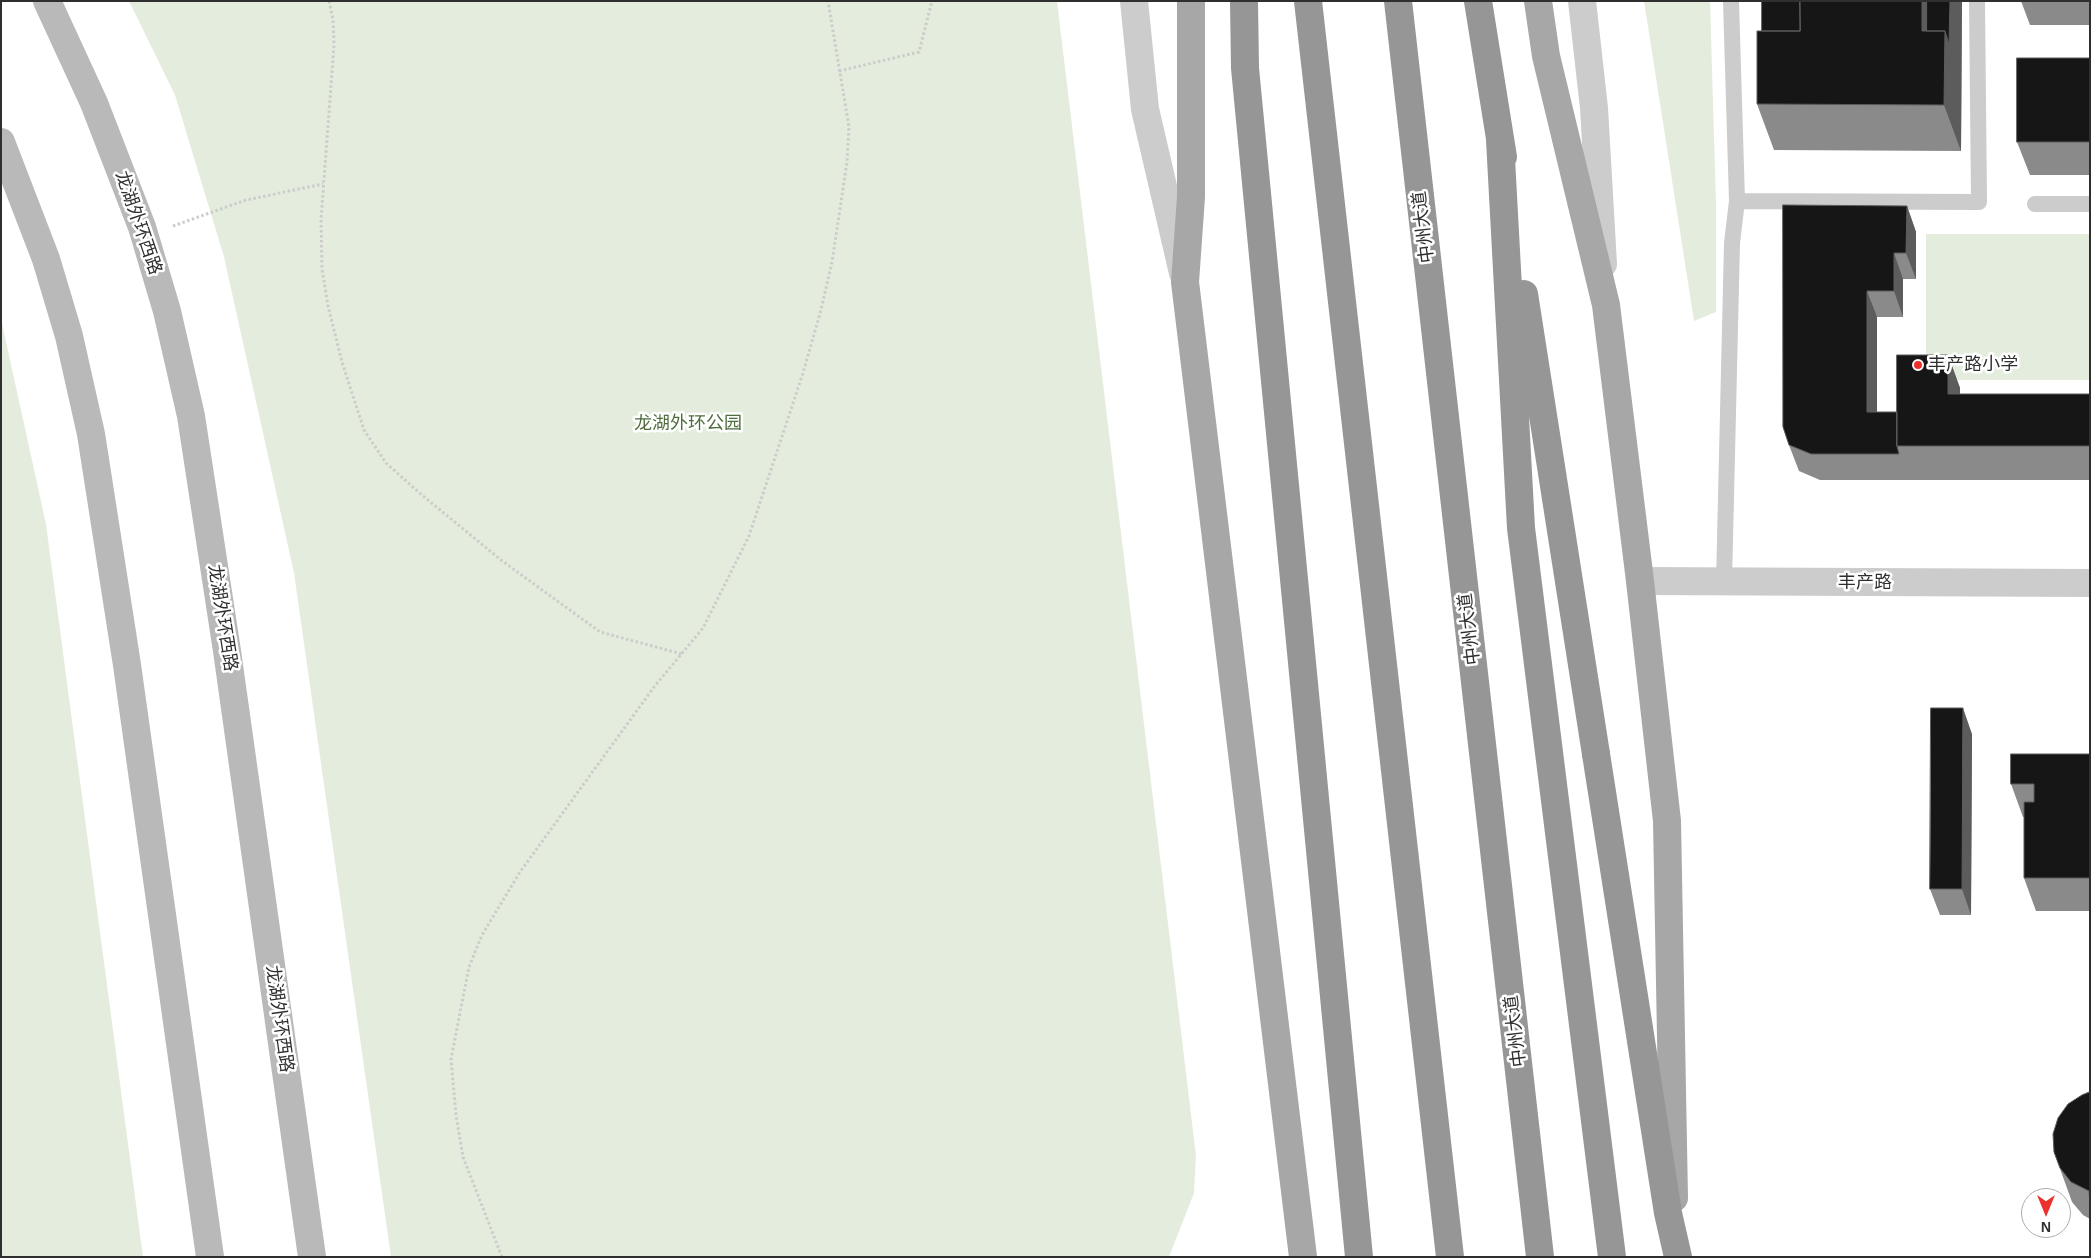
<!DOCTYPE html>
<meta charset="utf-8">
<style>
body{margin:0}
#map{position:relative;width:2091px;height:1258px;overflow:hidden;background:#fff;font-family:Arial,sans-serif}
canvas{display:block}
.frame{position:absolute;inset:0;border:2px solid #2f2f2f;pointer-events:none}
.north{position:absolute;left:2021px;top:1188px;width:50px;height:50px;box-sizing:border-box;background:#fff;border:1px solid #acacac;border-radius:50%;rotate:180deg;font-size:14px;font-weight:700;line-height:20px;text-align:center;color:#2f2f2f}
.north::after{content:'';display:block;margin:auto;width:18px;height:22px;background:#ea312d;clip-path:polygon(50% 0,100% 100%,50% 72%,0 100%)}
</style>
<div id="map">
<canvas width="2091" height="1258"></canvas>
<div class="frame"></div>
<div class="north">N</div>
</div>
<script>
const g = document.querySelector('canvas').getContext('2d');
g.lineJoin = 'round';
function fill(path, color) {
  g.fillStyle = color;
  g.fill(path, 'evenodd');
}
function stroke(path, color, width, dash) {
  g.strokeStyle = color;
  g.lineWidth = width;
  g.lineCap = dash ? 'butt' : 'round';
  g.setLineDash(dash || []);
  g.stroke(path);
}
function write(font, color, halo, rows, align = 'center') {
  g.font = font + ' Arial,"Noto Sans SC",sans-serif';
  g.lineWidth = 5;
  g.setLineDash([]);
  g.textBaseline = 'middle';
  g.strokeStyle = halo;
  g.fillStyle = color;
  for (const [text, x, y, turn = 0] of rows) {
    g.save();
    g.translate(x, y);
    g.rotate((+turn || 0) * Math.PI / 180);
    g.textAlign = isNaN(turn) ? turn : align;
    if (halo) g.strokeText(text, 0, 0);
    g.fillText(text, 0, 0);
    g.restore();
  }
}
const green = new Path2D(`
 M 129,1 L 1057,1 L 1196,1156 L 1194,1193 L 1169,1257 L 391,1257 L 294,573 L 224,257 L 175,95 Z
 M 1644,1 L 1710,1 L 1716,204 L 1716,312 L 1694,321 Z
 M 1926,234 L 2090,234 L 2090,380 L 1926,380 Z
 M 1,319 L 46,524 L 143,1257 L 1,1257 Z`);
const path = new Path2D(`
 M 329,1 L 333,19 L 334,45 L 321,220 L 322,269 L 328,306 L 342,362 L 364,430 L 386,463 L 423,496 L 501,560 L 600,632 L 682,654
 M 839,71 L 919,52 L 932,1
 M 173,226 L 246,200 L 323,184
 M 502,1257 L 463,1157 L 456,1115 L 451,1059 L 469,967 L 482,935 L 520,872 L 654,687 L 703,628 L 749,536 L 803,373 L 821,310 L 832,262 L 847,162 L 849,127 L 828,1`);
const lane = new Path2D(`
 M 1737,201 L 1979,202 L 1977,1
 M 2035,204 L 2090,204
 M 1724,582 L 1732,243 L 1737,201 L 1731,1`);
const street = new Path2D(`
 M 1134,1 L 1145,109 L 1183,273
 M 1582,1 L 1594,108 L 1603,264
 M 1640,581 L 2090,583`);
const secondary = new Path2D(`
 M 47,1 L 94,103 L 142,227 L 167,311 L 191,416 L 227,651 L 312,1257
 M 1,142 L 46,259 L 69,336 L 91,434 L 127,665 L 210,1257`);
const primary = new Path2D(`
 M 1191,1 L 1191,197 L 1185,282 L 1303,1257
 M 1538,1 L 1546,56 L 1606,305 L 1640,581 L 1667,821 L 1674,1198`);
const highway = new Path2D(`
 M 1244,1 L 1245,68 L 1359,1257
 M 1308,1 L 1450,1257
 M 1398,1 L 1540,1257
 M 1478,1 L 1503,157
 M 1500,140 L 1521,528 L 1612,1257
 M 1524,294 L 1596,754`);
const highwayBridge = new Path2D(`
 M 1596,754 L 1668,1213 L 1678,1257`);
const wall = new Path2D(`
 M 1762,1 L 1962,1 L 1961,151 L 1774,150 L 1757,104 L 1762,31 Z
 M 2021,1 L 2090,1 L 2090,25 L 2030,25 Z
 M 2090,58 L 2090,175 L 2030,175 L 2017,142 Z
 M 1907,206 L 1916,232 L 1916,279 L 1903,279 L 1903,317 L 1877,317 L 1877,412 L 1897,412 L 1948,355 L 1960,388 L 1960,394 L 2090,394 L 2090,480 L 1820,480 L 1799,471 L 1789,445 Z
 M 1972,734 L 1971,915 L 1940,915 L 1930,889 Z
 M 2090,754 L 2090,911 L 2036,911 L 2024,878 L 2024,817 L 2023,817 L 2011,784 Z
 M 2090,1092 L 2090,1219 L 2083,1215 L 2072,1202 L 2054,1152 Z`);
const shadedWall = new Path2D(`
 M 1922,1 L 1939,1 L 1939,44 L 1922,31 Z
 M 1950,1 L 1962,1 L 1961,151 L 1944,105 L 1945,31 Z
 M 1907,206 L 1916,232 L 1916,279 L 1906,253 Z
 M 1894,253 L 1903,279 L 1903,317 L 1894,291 Z
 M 1867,291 L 1877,317 L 1877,438 L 1867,412 Z
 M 1948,355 L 1960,388 L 1960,428 L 1948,394 Z
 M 1963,708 L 1972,734 L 1971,915 L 1962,889 Z`);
const building = new Path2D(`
 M 1762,1 L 1800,1 L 1800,31 L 1762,31 Z
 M 1800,1 L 1922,1 L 1922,31 L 1945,31 L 1944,105 L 1757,104 L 1757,31 L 1800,31 Z
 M 1927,1 L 1950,1 L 1949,44 L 1945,31 L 1927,31 Z
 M 2017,58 L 2090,58 L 2090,142 L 2017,142 Z
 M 1783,205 L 1907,206 L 1906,253 L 1894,253 L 1894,291 L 1867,291 L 1867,412 L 1897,412 L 1897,446 L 1899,454 L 1811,454 L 1789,445 L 1783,427 Z
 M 1897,355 L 1948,355 L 1948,394 L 2090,394 L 2090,446 L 1897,446 Z
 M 1931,708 L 1963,708 L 1962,889 L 1930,889 Z
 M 2011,754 L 2090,754 L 2090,878 L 2024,878 L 2024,802 L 2034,802 L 2034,784 L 2011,784 Z
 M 2090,1092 L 2090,1204 L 2089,1191 L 2071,1182 L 2060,1168 L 2054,1152 L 2053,1134 L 2058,1118 L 2068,1104 L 2082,1095 Z`);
const markers = [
 [1918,365,5,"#ea312d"]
];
const streetNames = [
 ["龙湖外环西路",138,223,71],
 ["中州大道",1424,227,-97],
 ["丰产路",1865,583],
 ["龙湖外环西路",222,618,81],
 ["中州大道",1470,629,-97],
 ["龙湖外环西路",279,1019,82],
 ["中州大道",1516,1031,-97]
];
const poiNames = [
 ["丰产路小学",1928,365]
];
const parkNames = [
 ["龙湖外环公园",688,424]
];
fill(green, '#e4eddd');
stroke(path, '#ccc', 3, [2.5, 2.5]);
stroke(lane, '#ccc', 16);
stroke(street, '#ccc', 28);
stroke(secondary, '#b9b9b9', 28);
stroke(primary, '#a7a7a7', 28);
stroke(highway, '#969696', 28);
stroke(highwayBridge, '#969696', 28);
fill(wall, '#8a8a8a');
fill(shadedWall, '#5c5c5c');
fill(building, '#161616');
stroke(building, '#5c5c5c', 1);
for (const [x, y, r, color] of markers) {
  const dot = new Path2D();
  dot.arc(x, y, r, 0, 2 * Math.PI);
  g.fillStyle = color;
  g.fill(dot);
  stroke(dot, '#fff', 2);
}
write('18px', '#2f2f2f', '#fff', streetNames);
write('18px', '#2f2f2f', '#fff', poiNames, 'left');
write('18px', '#4e6d3b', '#fff', parkNames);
</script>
